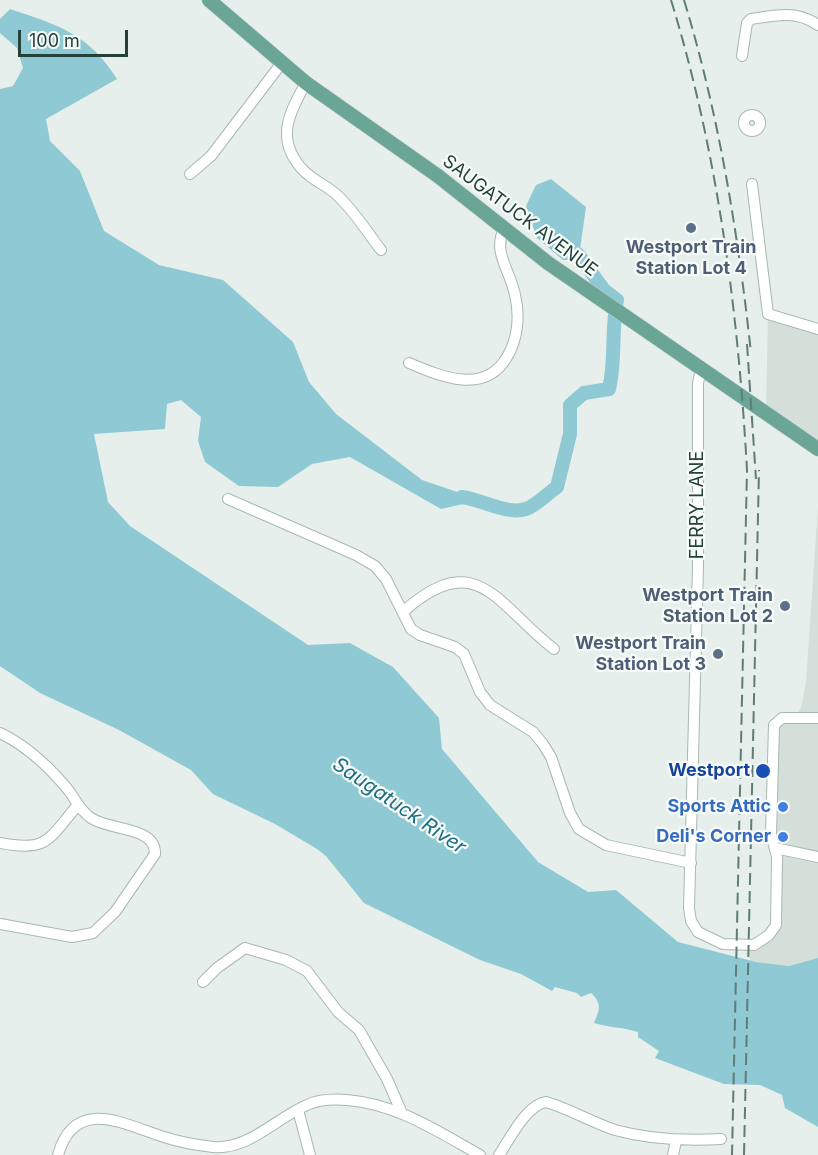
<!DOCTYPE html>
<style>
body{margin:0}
#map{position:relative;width:818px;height:1155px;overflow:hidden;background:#e6efeb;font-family:Inter,sans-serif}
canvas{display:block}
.scale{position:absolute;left:18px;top:30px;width:110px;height:27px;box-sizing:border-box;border:3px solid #24423a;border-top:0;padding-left:8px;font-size:18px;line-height:21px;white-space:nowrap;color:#24423a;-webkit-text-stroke:4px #f7fbf9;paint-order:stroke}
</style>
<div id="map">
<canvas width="818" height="1155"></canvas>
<div class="scale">100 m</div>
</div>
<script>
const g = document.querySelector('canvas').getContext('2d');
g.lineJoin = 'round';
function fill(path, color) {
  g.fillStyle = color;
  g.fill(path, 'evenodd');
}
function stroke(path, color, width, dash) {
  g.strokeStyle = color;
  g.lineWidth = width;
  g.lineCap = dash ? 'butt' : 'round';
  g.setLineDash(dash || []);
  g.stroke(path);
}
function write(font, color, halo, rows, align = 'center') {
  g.font = font + ' Inter,sans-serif';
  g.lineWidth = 4.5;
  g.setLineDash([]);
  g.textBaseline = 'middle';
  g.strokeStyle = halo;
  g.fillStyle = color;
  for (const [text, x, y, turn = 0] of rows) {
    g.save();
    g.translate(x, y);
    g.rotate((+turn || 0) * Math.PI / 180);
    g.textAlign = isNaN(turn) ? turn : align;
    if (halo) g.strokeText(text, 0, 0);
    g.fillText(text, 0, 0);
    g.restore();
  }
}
const built = new Path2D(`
 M 768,314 L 818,329 L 818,451 L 766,412 Z
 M 818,507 L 818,958 L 789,966 L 750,961 L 750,946 L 772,932 L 775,848 L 774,728 L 794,717 L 801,708 L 806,682 Z`);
const water = new Path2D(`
 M 10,9 C 58,25 89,34 117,79 L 46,119 L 50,141 L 80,171 L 104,231 L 159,265 L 223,280 L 293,342 L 309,382 L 336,414 L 422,480 L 481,500 L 441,509 L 350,457 L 312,464 L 278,487 L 239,486 L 205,462 L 198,441 L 201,417 L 181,400 L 167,404 L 165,429 L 94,434 L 108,502 L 130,526 L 308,645 L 350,643 L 393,667 L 439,718 L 442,749 L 538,862 L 588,892 L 616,890 L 678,942 L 756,962 L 789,966 L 818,958 L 818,1127 L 785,1108 L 782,1095 L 760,1085 L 724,1084 L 655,1058 L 659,1051 L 638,1037 L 638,1032 C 623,1027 610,1028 594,1023 C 600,1010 602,1003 591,993 L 581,997 L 577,993 L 555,987 L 552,991 L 521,974 L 480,960 L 364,903 L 326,856 L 317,849 L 275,824 L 213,794 L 191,770 L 119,730 L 40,693 L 0,666 L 0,89 L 13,86 L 23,68 L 17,48 L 0,33 L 0,19 Z
 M 551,179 L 586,207 L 580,249 L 576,260 L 563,260 L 537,238 L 526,206 L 536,185 Z`);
const river = new Path2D(`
 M 462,497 C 483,500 507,515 526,509 C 536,506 548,493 557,487 L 570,434 L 570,405 L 584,393 L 609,389 C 616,360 611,330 617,300 L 604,290 L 578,254`);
const minor = new Path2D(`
 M 742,56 L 747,23 L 751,19 C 776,15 797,10 818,25
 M 306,83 C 288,114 275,141 304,171 C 314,181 328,186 338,196 C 355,212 367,232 381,250
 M744 123a8 8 0 1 1 16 0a8 8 0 1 1-16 0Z
 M 190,174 L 211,156 L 281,64
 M 752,184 L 768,314 L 818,329
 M 409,363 C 442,377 485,395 507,357 C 518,339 520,315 515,295 C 511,272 492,252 504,229
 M 701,369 L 698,383 L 698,566 L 689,908 L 691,921 L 698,932 L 723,944 L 754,945 L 769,935 L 776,925 L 777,857 L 771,834 L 774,725 L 782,718 L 818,718
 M 228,499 L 356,555 L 375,566 L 386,579 L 411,629 L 420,635 L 455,647 L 464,654 L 480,692 L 490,705 L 533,732 L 543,744 L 551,757 L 570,813 L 579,829 L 606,845 L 691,863
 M 404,611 C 477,546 498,606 554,649
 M 0,733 C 25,745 47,765 65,786 C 75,797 78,809 91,818 C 110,831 156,826 155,854 L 115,912 L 93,933 L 72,937 L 0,924
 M 0,843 C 48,852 48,840 77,806
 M 775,848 L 818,857
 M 203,982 L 217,968 L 245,948 L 286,960 L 307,971 L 338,1012 L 359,1030 L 387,1079 L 401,1111
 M 298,1110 L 310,1155
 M 58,1155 C 75,1095 125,1125 164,1137 C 179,1142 196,1145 213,1147 C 249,1150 276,1118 307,1105 C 319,1099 333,1099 347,1100 C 397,1104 437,1131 480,1155
 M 499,1155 C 510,1139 526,1105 546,1102 C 570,1109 591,1122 615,1130 C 651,1140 685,1141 721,1139
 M 673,1155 L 676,1141`);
const major = new Path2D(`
 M 209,0 L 306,83 L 438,176 L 548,263 L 818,449`);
const rail = new Path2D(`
 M 671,0 C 718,153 738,311 747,470 L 732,1155
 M 684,0 C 719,115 738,233 751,353
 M 747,344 L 756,479
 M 744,1155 L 759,470`);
const markers = [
 [691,228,6,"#5c6f8a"],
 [785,606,6,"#5c6f8a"],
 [718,654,6,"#5c6f8a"],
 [763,771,8,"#1a4fb4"],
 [783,807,6,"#3f7fe0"],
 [783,837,6,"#3f7fe0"]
];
const streetNames = [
 ["SAUGATUCK AVENUE",520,216,37],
 ["FERRY LANE",698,505,-90]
];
const serviceNames = [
 ["Westport Train",691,248,"center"],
 ["Station Lot 4",691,269,"center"],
 ["Westport Train",773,596],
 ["Station Lot 2",773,617],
 ["Westport Train",706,644],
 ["Station Lot 3",706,665]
];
const transitNames = [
 ["Westport",750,771]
];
const shopNames = [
 ["Sports Attic",771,807],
 ["Deli's Corner",771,837]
];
const waterNames = [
 ["Saugatuck River",399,806,34]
];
fill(built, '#d4dfda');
fill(water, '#8ec9d4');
stroke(river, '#8ec9d4', 14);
stroke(minor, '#a8b8b2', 12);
stroke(major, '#c2cac8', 15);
stroke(minor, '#fff', 10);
stroke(major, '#6aa596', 14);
stroke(rail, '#5f7d75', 2, [12, 6]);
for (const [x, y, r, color] of markers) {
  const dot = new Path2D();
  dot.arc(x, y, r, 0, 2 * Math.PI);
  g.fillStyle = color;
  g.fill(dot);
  stroke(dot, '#f7fbf9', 2);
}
write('18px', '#24423a', '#f7fbf9', streetNames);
write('bold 18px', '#4e5e75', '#f7fbf9', serviceNames, 'right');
write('bold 18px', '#164399', '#f7fbf9', transitNames, 'right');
write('bold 18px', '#366cbe', '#f7fbf9', shopNames, 'right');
write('italic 20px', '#1c6f80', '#f7fbf9', waterNames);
</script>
